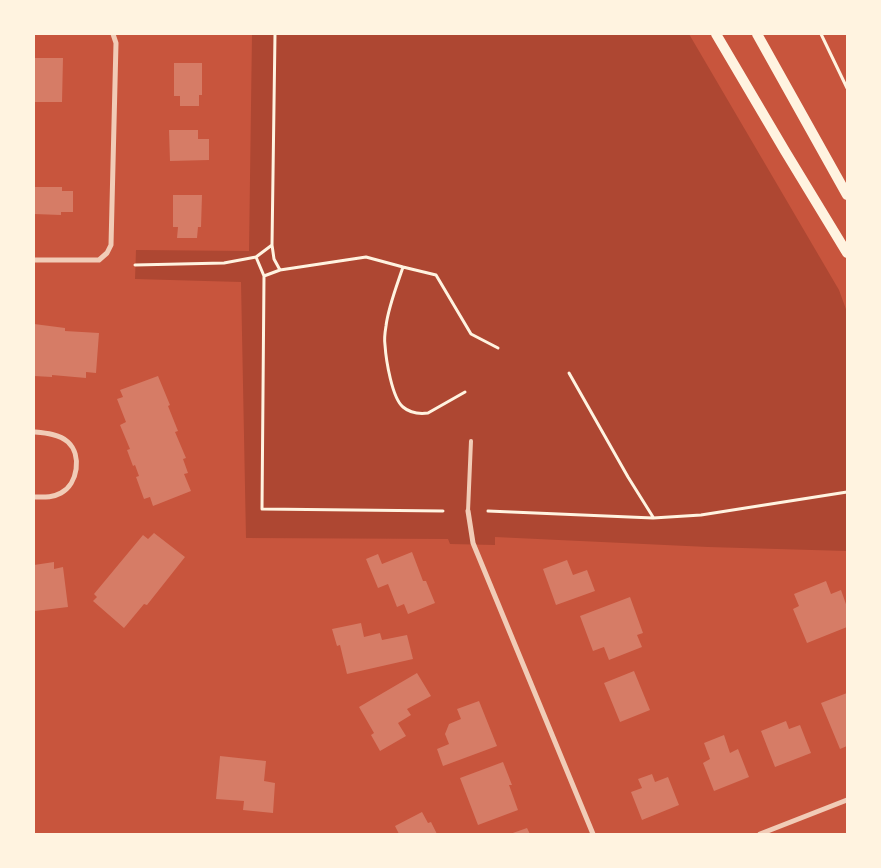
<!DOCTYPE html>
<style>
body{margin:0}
#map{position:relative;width:881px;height:868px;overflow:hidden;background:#c8553d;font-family:"Roboto Condensed",sans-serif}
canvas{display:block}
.frame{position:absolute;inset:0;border:35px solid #fff3e0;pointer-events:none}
</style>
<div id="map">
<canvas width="881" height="868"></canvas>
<div class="frame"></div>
</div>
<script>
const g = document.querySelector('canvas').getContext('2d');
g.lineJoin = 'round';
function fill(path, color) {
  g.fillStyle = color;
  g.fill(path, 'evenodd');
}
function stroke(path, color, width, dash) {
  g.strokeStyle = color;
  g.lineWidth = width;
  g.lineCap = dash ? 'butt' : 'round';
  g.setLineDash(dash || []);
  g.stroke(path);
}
const green = new Path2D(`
 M 252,34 L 689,34 L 839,290 L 847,312 L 847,551 L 708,547 L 495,537 L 495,545 L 450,544 L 448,539 L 246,538 L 241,282 L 135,279 L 136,250 L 249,251 Z`);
const building = new Path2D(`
 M 34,58 L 63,58 L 62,102 L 34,102 Z
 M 174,63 L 202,63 L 202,95 L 199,95 L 199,106 L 180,106 L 180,96 L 174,96 Z
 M 169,130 L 198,130 L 198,139 L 209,139 L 209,160 L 170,161 Z
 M 34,187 L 62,187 L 62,191 L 73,191 L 73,212 L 61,212 L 61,215 L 34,214 Z
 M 173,195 L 202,195 L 201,227 L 198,227 L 197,238 L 177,238 L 178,227 L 173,227 Z
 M 34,324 L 65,328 L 65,331 L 99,333 L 96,373 L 86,372 L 86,378 L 52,375 L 52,377 L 34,376 Z
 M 158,376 L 170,405 L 168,406 L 178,431 L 175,432 L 186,458 L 183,459 L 188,473 L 184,474 L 191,491 L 153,506 L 150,497 L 144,499 L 136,477 L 139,476 L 135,465 L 133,466 L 127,450 L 130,449 L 120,425 L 126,422 L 117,399 L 123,397 L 120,390 Z
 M 154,533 L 185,557 L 147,605 L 144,604 L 124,628 L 93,601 L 97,597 L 94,594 L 143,535 L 148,539 Z
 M 412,552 L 423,581 L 426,581 L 435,603 L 408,614 L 404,604 L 397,607 L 388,584 L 378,588 L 366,559 L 378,554 L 382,564 Z
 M 567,560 L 573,575 L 587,570 L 595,591 L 556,605 L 543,569 Z
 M 54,562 L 54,569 L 63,567 L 68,607 L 35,611 L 35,608 L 34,608 L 34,565 Z
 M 826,581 L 831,594 L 841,590 L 847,607 L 847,627 L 807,643 L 793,609 L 799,606 L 794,594 Z
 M 630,597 L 643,633 L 637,635 L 642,647 L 609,660 L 604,647 L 593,651 L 580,616 Z
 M 361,623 L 364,637 L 380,633 L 382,640 L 407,635 L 413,659 L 347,674 L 340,645 L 337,646 L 332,629 Z
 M 634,671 L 650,710 L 620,722 L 604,683 Z
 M 417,673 L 431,696 L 407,709 L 411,715 L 398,723 L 406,736 L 380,751 L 371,735 L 374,733 L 359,707 Z
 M 847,693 L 847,746 L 840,749 L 821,703 Z
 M 479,701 L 497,746 L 443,766 L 437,749 L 449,744 L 445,734 L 449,724 L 461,719 L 457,709 Z
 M 786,721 L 789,729 L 800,725 L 811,753 L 775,767 L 761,731 Z
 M 724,735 L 730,753 L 738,749 L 749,777 L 714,791 L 703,763 L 710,759 L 704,743 Z
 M 220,756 L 266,761 L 264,781 L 275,783 L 273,813 L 243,810 L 244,801 L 216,799 Z
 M 503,762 L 512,785 L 509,785 L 518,810 L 478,825 L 460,778 Z
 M 652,774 L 655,782 L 668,777 L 679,805 L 642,820 L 631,792 L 642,788 L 638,779 Z
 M 422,812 L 428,823 L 431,822 L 437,834 L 399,834 L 395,826 Z
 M 527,828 L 530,834 L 510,834 Z`);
const path = new Path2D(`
 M 275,34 L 272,245 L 274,259 L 280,270 L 264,276 L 262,509 L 443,511
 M 821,34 L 847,88
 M 256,257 L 272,245
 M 135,265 L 224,263 L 256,257 L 264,276
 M 403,267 L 436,275 L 471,334 L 498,348
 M 280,270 L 366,257 L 403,267 C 397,285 388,308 386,326 C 385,332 384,339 385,345 C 386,360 392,398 403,407 C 410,413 420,414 428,413 L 465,392
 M 569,373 L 628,477 L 653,517
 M 488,511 L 653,518 L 701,515 L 847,492`);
const service = new Path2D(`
 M 468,511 L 471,441`);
const minor = new Path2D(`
 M 34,260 L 99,260 L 107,253 L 111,245 L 116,43 L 113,34
 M 34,432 C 45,433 59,434 68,442 C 82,455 78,484 61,493 C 52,498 43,497 34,497
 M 468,511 L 473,543 L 593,834
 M 760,834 L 847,800`);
const secondary = new Path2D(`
 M 716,34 L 785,151 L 847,253
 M 757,34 L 847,195`);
fill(green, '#ae4732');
fill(building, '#d67c66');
stroke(path, '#fff3e0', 3);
stroke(service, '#f1ccb7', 4);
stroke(minor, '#f1ccb7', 5);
stroke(secondary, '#fff3e0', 10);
</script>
